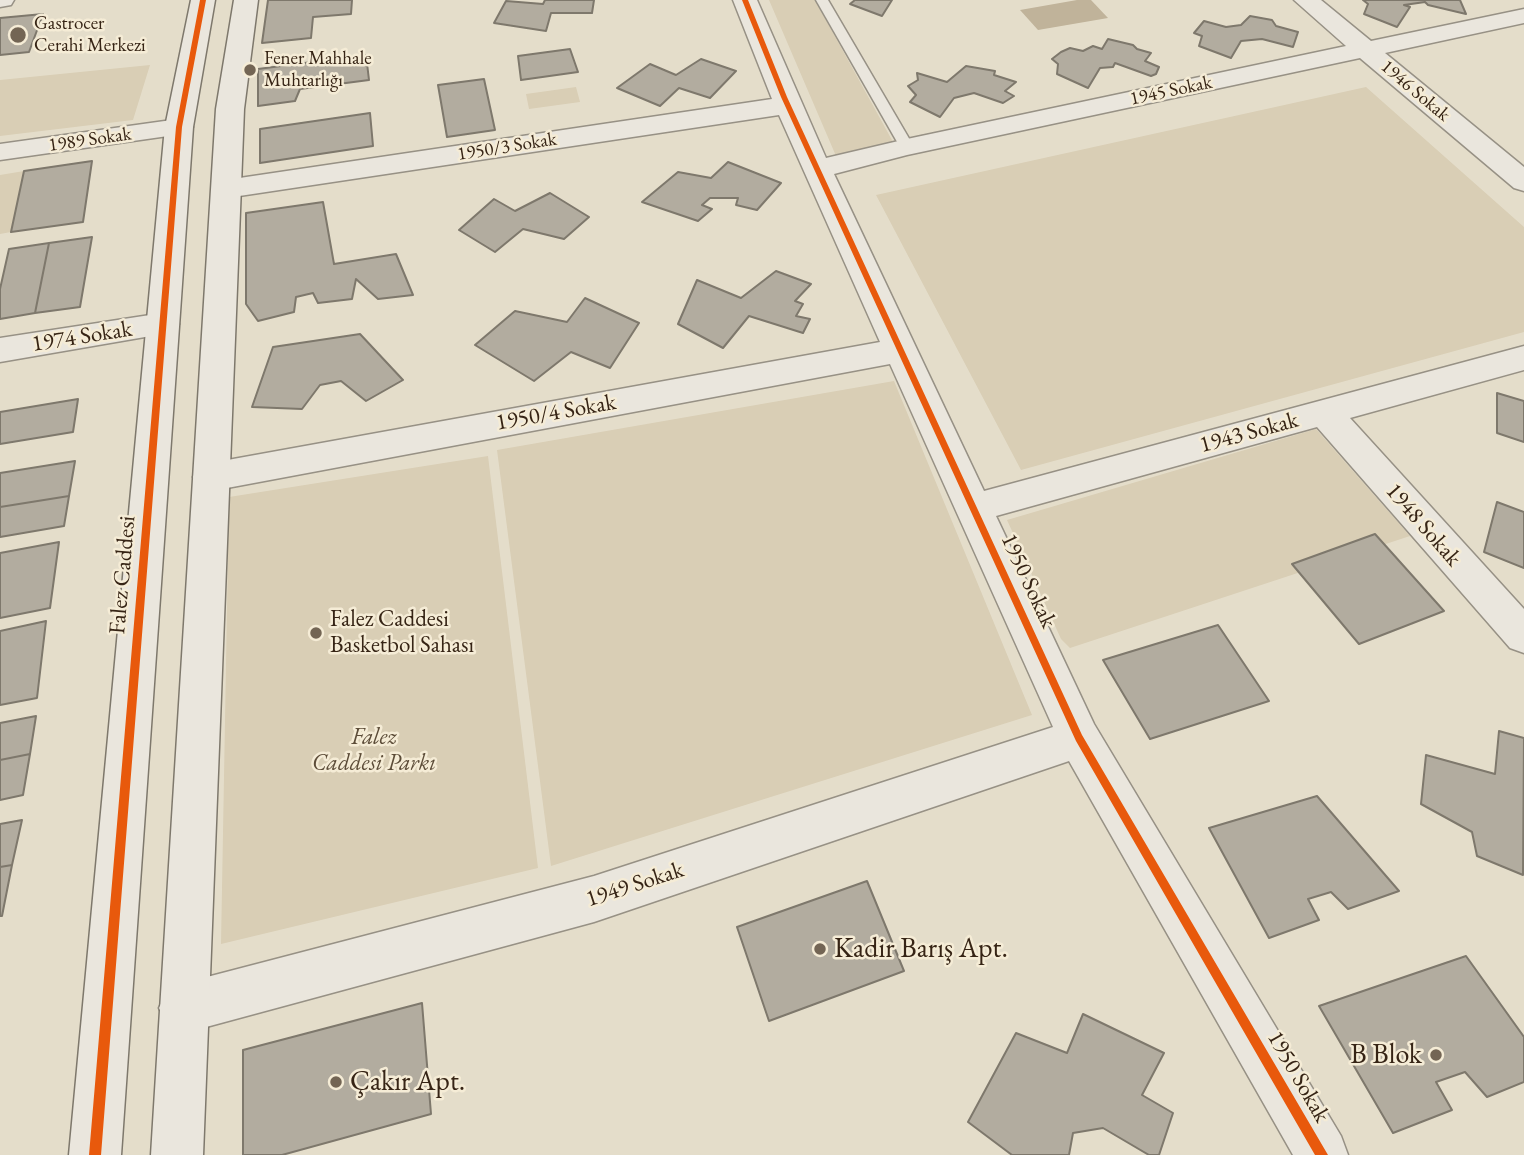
<!DOCTYPE html>
<meta charset="utf-8">
<style>
body{margin:0}
canvas{display:block;background:#e4ddca}
</style>
<canvas width="1524" height="1155"></canvas>
<script>
const g = document.querySelector('canvas').getContext('2d');
g.lineJoin = 'round';
function fill(path, color) {
  g.fillStyle = color;
  g.fill(path, 'evenodd');
}
function stroke(path, color, width, dash) {
  g.strokeStyle = color;
  g.lineWidth = width;
  g.lineCap = dash ? 'butt' : 'round';
  g.setLineDash(dash || []);
  g.stroke(path);
}
function write(font, color, halo, rows, align = 'center') {
  g.font = font + ' "EB Garamond",serif';
  g.lineWidth = 5;
  g.setLineDash([]);
  g.textBaseline = 'middle';
  g.strokeStyle = halo;
  g.fillStyle = color;
  for (const [text, x, y, turn = 0] of rows) {
    g.save();
    g.translate(x, y);
    g.rotate((+turn || 0) * Math.PI / 180);
    g.textAlign = isNaN(turn) ? turn : align;
    if (halo) g.strokeText(text, 0, 0);
    g.fillText(text, 0, 0);
    g.restore();
  }
}
const green = new Path2D(`
 M 769,0 L 815,0 L 893,142 L 836,156 Z
 M 150,65 L 133,120 L 0,136 L 0,80 Z
 M 576,87 L 580,102 L 529,109 L 526,94 Z
 M 1366,87 L 1524,227 L 1524,332 L 1021,470 L 876,195 Z
 M 24,171 L 11,232 L 0,234 L 0,175 Z
 M 894,381 L 1032,715 L 551,866 L 497,450 Z
 M 1316,429 L 1410,536 L 1070,648 L 1061,639 L 1007,520 Z
 M 488,456 L 538,868 L 221,944 L 229,497 Z`);
const water = new Path2D(`
 M 1077,0 L 1091,0 L 1108,18 L 1038,30 L 1020,10 Z`);
const building = new Path2D(`
 M 268,0 L 352,0 L 351,14 L 313,17 L 311,38 L 262,43 Z
 M 545,0 L 594,0 L 592,13 L 551,13 L 546,31 L 494,23 L 506,1 L 543,4 Z
 M 855,0 L 892,0 L 882,16 L 850,4 Z
 M 1363,0 L 1460,0 L 1466,14 L 1428,5 L 1425,2 L 1404,5 L 1410,7 L 1397,27 L 1364,14 L 1368,4 Z
 M 43,14 L 29,52 L 0,55 L 0,18 Z
 M 1250,16 L 1272,20 L 1276,26 L 1298,32 L 1293,47 L 1262,39 L 1241,41 L 1231,58 L 1199,46 L 1202,36 L 1194,33 L 1204,21 L 1226,27 L 1241,25 Z
 M 1108,39 L 1133,45 L 1137,49 L 1151,53 L 1145,61 L 1159,67 L 1156,74 L 1151,76 L 1115,63 L 1113,67 L 1100,68 L 1088,88 L 1057,74 L 1058,64 L 1052,59 L 1061,52 L 1070,48 L 1083,51 L 1093,46 L 1102,49 Z
 M 570,49 L 578,72 L 521,80 L 518,56 Z
 M 366,55 L 369,80 L 300,89 L 295,101 L 258,106 L 258,69 Z
 M 701,59 L 736,71 L 710,98 L 679,88 L 660,106 L 617,88 L 650,64 L 676,75 Z
 M 966,66 L 995,71 L 994,75 L 1016,82 L 1005,91 L 1014,96 L 1003,103 L 974,93 L 954,98 L 940,117 L 910,102 L 916,95 L 908,86 L 918,80 L 917,73 L 947,82 Z
 M 484,79 L 495,130 L 447,137 L 438,85 Z
 M 370,113 L 373,146 L 260,163 L 260,129 Z
 M 92,161 L 83,222 L 11,232 L 24,171 Z
 M 728,162 L 781,183 L 757,210 L 736,205 L 738,198 L 710,198 L 702,205 L 712,209 L 698,221 L 642,202 L 678,172 L 711,178 Z
 M 550,193 L 589,217 L 564,239 L 523,229 L 495,252 L 459,230 L 494,199 L 515,211 Z
 M 323,202 L 334,264 L 396,254 L 413,295 L 378,299 L 356,279 L 352,299 L 318,303 L 313,293 L 296,297 L 294,312 L 258,321 L 246,304 L 246,213 Z
 M 92,237 L 80,307 L 35,313 L 49,243 Z
 M 49,243 L 35,313 L 0,319 L 0,289 L 9,249 Z
 M 776,271 L 811,284 L 795,301 L 803,304 L 796,316 L 810,319 L 803,333 L 749,316 L 723,348 L 678,324 L 697,280 L 741,298 Z
 M 585,298 L 639,323 L 610,368 L 571,352 L 534,381 L 475,345 L 515,311 L 567,322 Z
 M 360,334 L 403,380 L 366,401 L 341,381 L 320,385 L 302,409 L 252,407 L 273,347 Z
 M 1497,393 L 1524,401 L 1524,442 L 1497,433 Z
 M 78,399 L 73,432 L 0,444 L 0,412 Z
 M 75,461 L 69,496 L 0,507 L 0,473 Z
 M 69,496 L 64,526 L 0,537 L 0,507 Z
 M 1497,502 L 1524,512 L 1524,568 L 1484,552 Z
 M 1375,534 L 1444,611 L 1359,644 L 1292,564 Z
 M 59,542 L 50,608 L 0,618 L 0,553 Z
 M 46,621 L 37,698 L 0,705 L 0,631 Z
 M 1218,625 L 1269,701 L 1150,739 L 1103,660 Z
 M 36,716 L 30,754 L 0,760 L 0,723 Z
 M 1499,731 L 1524,738 L 1523,875 L 1477,856 L 1472,832 L 1421,804 L 1426,755 L 1495,774 Z
 M 30,754 L 23,795 L 0,800 L 0,760 Z
 M 1317,796 L 1399,891 L 1348,909 L 1331,892 L 1308,899 L 1319,920 L 1269,938 L 1209,828 Z
 M 22,820 L 12,865 L 0,867 L 0,824 Z
 M 12,865 L 2,916 L 0,916 L 0,867 Z
 M 867,881 L 904,971 L 769,1021 L 737,927 Z
 M 1466,956 L 1524,1037 L 1524,1082 L 1487,1097 L 1465,1072 L 1436,1082 L 1452,1110 L 1393,1133 L 1319,1006 Z
 M 422,1003 L 431,1114 L 282,1155 L 243,1155 L 243,1050 Z
 M 1083,1014 L 1164,1053 L 1142,1095 L 1173,1113 L 1159,1155 L 1149,1155 L 1103,1128 L 1073,1133 L 1069,1155 L 1012,1155 L 968,1122 L 1016,1033 L 1067,1053 Z`);
const lane = new Path2D(`
 M 816,0 L 828,0 L 914,147 L 912,150 L 902,150 L 900,147 Z`);
const street = new Path2D(`
 M 0,0 L 14,0 L 11,5 L 0,7 Z
 M 733,0 L 757,0 L 826,158 L 907,139 L 1346,46 L 1294,0 L 1321,0 L 1371,41 L 1524,9 L 1524,23 L 1385,53 L 1524,167 L 1524,191 L 1514,188 L 1360,58 L 907,155 L 834,174 L 984,491 L 1524,346 L 1524,370 L 1350,418 L 1524,609 L 1524,653 L 1510,648 L 1317,427 L 996,516 L 1094,724 L 1341,1136 L 1348,1155 L 1293,1155 L 1069,761 L 594,922 L 184,1033 L 167,1025 L 159,1008 L 167,991 L 184,983 L 594,876 L 1053,727 L 890,364 L 211,491 L 198,487 L 193,477 L 198,467 L 211,463 L 880,342 L 779,115 L 226,198 L 216,195 L 212,189 L 216,183 L 226,180 L 772,99 Z
 M 179,119 L 189,121 L 193,127 L 189,133 L 0,160 L 0,144 Z
 M 163,313 L 174,316 L 179,324 L 174,332 L 0,362 L 0,338 Z`);
const secondary = new Path2D(`
 M 191,0 L 215,0 L 193,127 L 121,1155 L 69,1155 L 165,127 Z
 M 234,0 L 258,0 L 244,109 L 203,1155 L 151,1155 L 216,109 Z`);
const cycleway = new Path2D(`
 M 200,0 L 206,0 L 182,127 L 101,1155 L 89,1155 L 176,127 Z
 M 742,0 L 748,0 L 787,97 L 1082,735 L 1328,1155 L 1315,1155 L 1076,741 L 781,97 Z`);
const markers = [
 [18,35,9,"#736554"],
 [250,70,7,"#736554"],
 [316,633,7,"#736554"],
 [820,949,7,"#736554"],
 [1436,1055,7,"#736554"],
 [336,1082,7,"#736554"]
];
const farPoinames = [
 ["Gastrocer",34,24],
 ["Cerahi Merkezi",34,46],
 ["Fener Mahhale",264,59],
 ["Muhtarlığı",264,81]
];
const farStreetnames = [
 ["1945 Sokak",1171,91,-12],
 ["1946 Sokak",1415,91,40],
 ["1989 Sokak",90,140,-8],
 ["1950/3 Sokak",507,147,-9]
];
const streetNames = [
 ["1974 Sokak",82,337,-9],
 ["1950/4 Sokak",556,413,-10],
 ["1943 Sokak",1249,433,-15],
 ["1948 Sokak",1423,525,49],
 ["Falez Caddesi",123,575,-85],
 ["1950 Sokak",1028,581,65],
 ["1949 Sokak",635,885,-18],
 ["1950 Sokak",1298,1077,60]
];
const poiNames = [
 ["Falez Caddesi",330,620],
 ["Basketbol Sahası",330,646]
];
const parkNames = [
 ["Falez",374,738],
 ["Caddesi Parkı",374,764]
];
const nearPoinames = [
 ["Kadir Barış Apt.",834,949],
 ["B Blok",1422,1055,"right"],
 ["Çakır Apt.",350,1082]
];
fill(green, '#d9ceb5');
fill(water, '#c0b39a');
fill(building, '#b2ac9f');
stroke(building, '#7e786c', 2);
stroke(lane, '#979185', 3);
stroke(street, '#979185', 3);
stroke(secondary, '#7e786c', 3);
fill(lane, '#eae6dd');
fill(street, '#eae6dd');
fill(secondary, '#eae6dd');
fill(cycleway, '#e8590c');
for (const [x, y, r, color] of markers) {
  const dot = new Path2D();
  dot.arc(x, y, r, 0, 2 * Math.PI);
  g.fillStyle = color;
  g.fill(dot);
  stroke(dot, '#f5ecd6', 2.5);
}
write('19px', '#362415', '#f5ecd6', farPoinames, 'left');
write('19px', '#362415', '#f5ecd6', farStreetnames);
write('23px', '#362415', '#f5ecd6', streetNames);
write('23px', '#362415', '#f5ecd6', poiNames, 'left');
write('italic 23px', '#5c4c38', '#f5ecd6', parkNames);
write('28px', '#362415', '#f5ecd6', nearPoinames, 'left');
</script>
